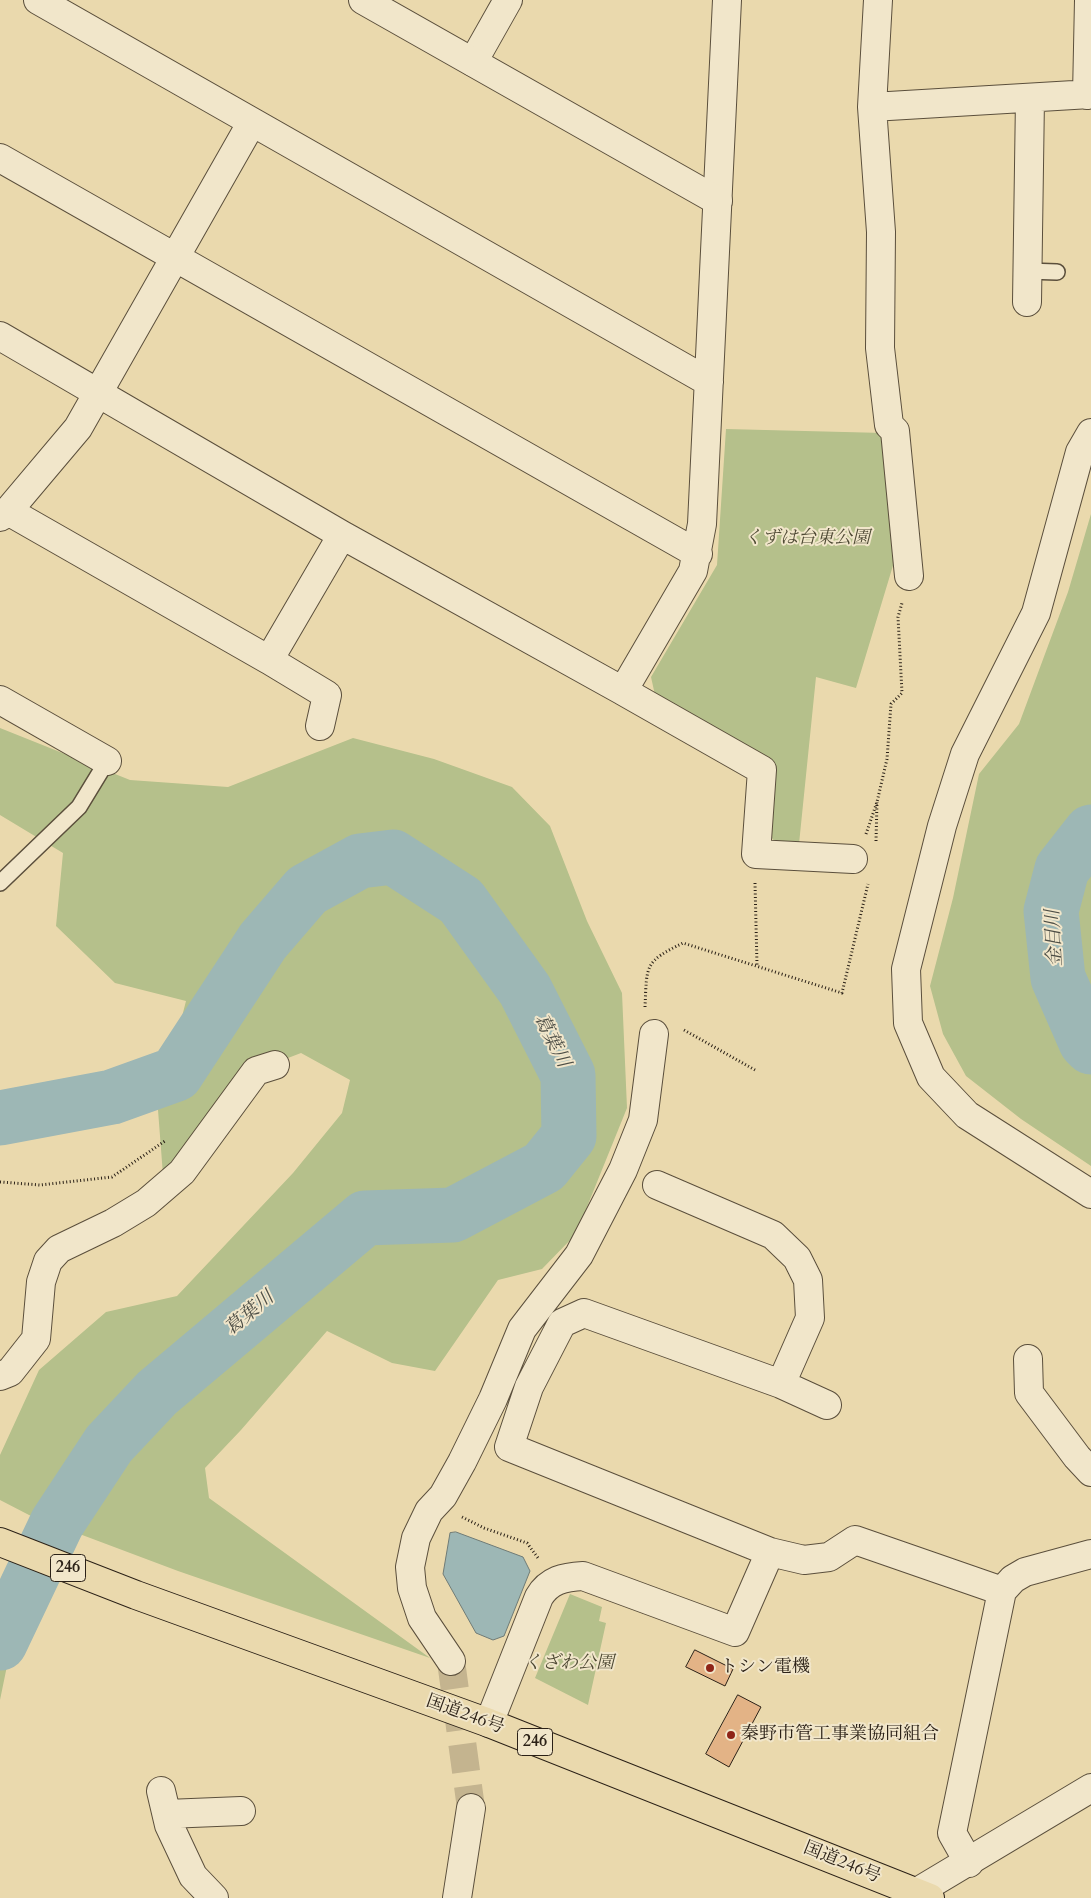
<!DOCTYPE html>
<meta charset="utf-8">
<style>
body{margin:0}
canvas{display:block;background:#ead9ad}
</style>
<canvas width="1091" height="1898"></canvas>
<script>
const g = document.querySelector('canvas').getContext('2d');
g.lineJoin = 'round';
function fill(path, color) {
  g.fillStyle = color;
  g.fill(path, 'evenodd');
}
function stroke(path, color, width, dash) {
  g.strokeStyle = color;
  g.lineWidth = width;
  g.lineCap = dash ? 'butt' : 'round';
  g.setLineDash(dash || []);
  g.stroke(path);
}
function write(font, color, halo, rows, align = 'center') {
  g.font = font + ' Cardo,"Noto Serif JP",serif';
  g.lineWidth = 4;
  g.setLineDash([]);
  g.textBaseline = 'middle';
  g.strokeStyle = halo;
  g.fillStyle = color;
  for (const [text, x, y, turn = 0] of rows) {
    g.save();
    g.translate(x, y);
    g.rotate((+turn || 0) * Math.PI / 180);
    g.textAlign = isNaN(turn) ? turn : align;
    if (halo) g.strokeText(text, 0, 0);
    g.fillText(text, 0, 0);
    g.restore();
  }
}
const green = new Path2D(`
 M 726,429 L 884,433 L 898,549 L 856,688 L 816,677 L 799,844 L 776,843 L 767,832 L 773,762 L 655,695 L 651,677 L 717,565 Z
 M 1091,514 L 1091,1166 L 1021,1119 L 966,1076 L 943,1034 L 930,986 L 953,898 L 979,774 L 1019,724 L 1068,592 Z
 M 0,728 L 130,780 L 228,787 L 353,738 L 434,759 L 512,787 L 550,826 L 587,921 L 622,993 L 627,1108 L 576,1234 L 542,1269 L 498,1280 L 435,1371 L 392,1363 L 327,1331 L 241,1430 L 205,1468 L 209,1498 L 430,1658 L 178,1571 L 29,1515 L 0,1500 L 0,1455 L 39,1370 L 106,1312 L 177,1296 L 293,1173 L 342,1113 L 350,1080 L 301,1053 L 241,1076 L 163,1175 L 158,1110 L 186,1001 L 115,983 L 56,926 L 63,853 L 0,815 Z
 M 0,1592 L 14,1599 L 15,1627 L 0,1700 Z
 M 570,1594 L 602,1607 L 599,1621 L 606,1623 L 588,1705 L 535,1678 Z`);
const water = new Path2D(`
 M 456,1532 L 523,1557 L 530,1571 L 504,1636 L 493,1640 L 476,1633 L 443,1574 L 450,1533 Z`);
const river = new Path2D(`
 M 1091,832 L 1062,869 L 1051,911 L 1058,978 L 1086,1042 L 1091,1047
 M 0,1118 L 112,1097 L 176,1074 L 263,941 L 307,890 L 360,861 L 393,857 L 461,901 L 525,990 L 568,1075 L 569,1136 L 544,1167 L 453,1215 L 365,1218 L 157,1393 L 109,1444 L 57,1523 L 0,1643`);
const building = new Path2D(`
 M 695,1650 L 733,1669 L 725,1686 L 686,1667 Z
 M 738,1695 L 761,1707 L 729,1767 L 706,1754 Z`);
const minorTunnel = new Path2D(`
 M 451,1661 L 471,1808`);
const path = new Path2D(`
 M 866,834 L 877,802 L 887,759 L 891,704 L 902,693 L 898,617 L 902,603
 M 876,841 L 877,802
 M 755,883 L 757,965
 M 645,1007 C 647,965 644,962 683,943 L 842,993 L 868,884
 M 684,1030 L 755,1070
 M 0,1182 L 40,1185 L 112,1177 L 165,1141
 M 462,1517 L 484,1528 L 527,1543 L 538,1558`);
const service = new Path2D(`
 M 1027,271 L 1057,272
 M 0,883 L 79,807 L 107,761`);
const minor = new Path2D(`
 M 38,0 L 709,382
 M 878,0 L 872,107 L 881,232 L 880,348 L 889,425 L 895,431 L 909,576
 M 473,62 L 508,0
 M 1087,95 L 1089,0
 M 872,107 L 1091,94
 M 0,158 L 698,554
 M 1027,302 L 1030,98
 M 0,336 L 342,535 L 623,691 L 693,571 L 702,524 L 727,0
 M 8,511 L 269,660 L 342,535
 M 0,517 L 8,511 L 78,428 L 252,122
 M 269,660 L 327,695 L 320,726
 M 623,691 L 762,770 L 756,854 L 853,859
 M 0,700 L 107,761
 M 657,1185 L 773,1235 L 797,1258 L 808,1280 L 810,1318 L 781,1384
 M 1028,1359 L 1029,1393 L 1077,1457 L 1091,1472
 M 0,1376 L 10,1372 L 36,1339 L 41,1282 L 48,1261 L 59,1249 L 113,1223 L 146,1203 L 182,1172 L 256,1071 L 275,1065
 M 827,1405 L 781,1384 L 584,1313 L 562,1323 L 529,1387 L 509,1447 L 770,1552 L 804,1560 L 829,1557 L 855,1540 L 1002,1591
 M 451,1661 L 422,1618 L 412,1588 L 410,1567 L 416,1538 L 429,1511 L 443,1496 L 462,1462 L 493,1399 L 522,1329 L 579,1255 L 623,1170 L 643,1120 L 654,1034
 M 489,1723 L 539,1597 C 549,1580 564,1577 583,1576 L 735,1632 L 770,1552
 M 161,1791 L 169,1825 L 193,1876 L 214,1898
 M 167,1814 L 241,1811
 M 969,1863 L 952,1833 L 1002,1591 L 1013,1579 L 1025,1572 L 1091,1554
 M 457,1898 L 471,1808`);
const tertiary = new Path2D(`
 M 363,0 L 718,201
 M 1091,433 L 1080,452 L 1036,613 L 965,754 L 942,826 L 906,969 L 908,1023 L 931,1077 L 967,1115 L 1091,1194
 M 907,1898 L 1091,1788`);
const trunk = new Path2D(`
 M 0,1542 L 136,1595 L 489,1723 L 930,1898`);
const markers = [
 [710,1668,5,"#8f2418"],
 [731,1735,5,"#8f2418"]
];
const shields = [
 [68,1568,35],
 [535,1742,35]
];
const shieldNames = [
 ["246",68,1568],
 ["246",535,1742]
];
const parkNames = [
 ["くずは台東公園",807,539],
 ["くざわ公園",569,1664]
];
const poiNames = [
 ["トシン電機",720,1668],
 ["秦野市管工事業協同組合",741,1735]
];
const streetNames = [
 ["国道246号",465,1715,20],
 ["国道246号",842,1863,22]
];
const waterNames = [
 ["金目川",1055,938,-93],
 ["葛葉川",551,1041,63],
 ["葛葉川",250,1314,-40]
];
fill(green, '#b5c08b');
fill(water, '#9db7b5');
stroke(water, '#6f7b76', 1);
stroke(river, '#9db7b5', 55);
fill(building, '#e3b386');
stroke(building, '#2b2117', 1);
stroke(minorTunnel, '#c4b48f', 28, [28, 14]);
stroke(service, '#5b4f3c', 18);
stroke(minor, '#5b4f3c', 30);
stroke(tertiary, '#5b4f3c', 30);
stroke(trunk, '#2b2117', 30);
stroke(path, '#2b2117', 3, [1, 2.5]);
stroke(service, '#f1e6ca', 15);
stroke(minor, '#f1e6ca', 28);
stroke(tertiary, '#f1e6ca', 28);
stroke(trunk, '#ead9ad', 28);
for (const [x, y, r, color] of markers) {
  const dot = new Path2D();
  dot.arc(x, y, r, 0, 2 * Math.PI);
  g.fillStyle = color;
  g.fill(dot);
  stroke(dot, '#f1e6ca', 2);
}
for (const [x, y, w] of shields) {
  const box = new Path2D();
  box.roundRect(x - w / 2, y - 13.5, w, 27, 4);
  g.fillStyle = '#f1e6ca';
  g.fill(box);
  stroke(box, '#2b2117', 1);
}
write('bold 16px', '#2b2117', null, shieldNames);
write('italic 18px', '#4e4934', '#f1e6ca', parkNames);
write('18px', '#2b2117', '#f1e6ca', poiNames, 'left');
write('18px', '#2b2117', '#f1e6ca', streetNames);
write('italic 19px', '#4d4e46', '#f1e6ca', waterNames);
</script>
